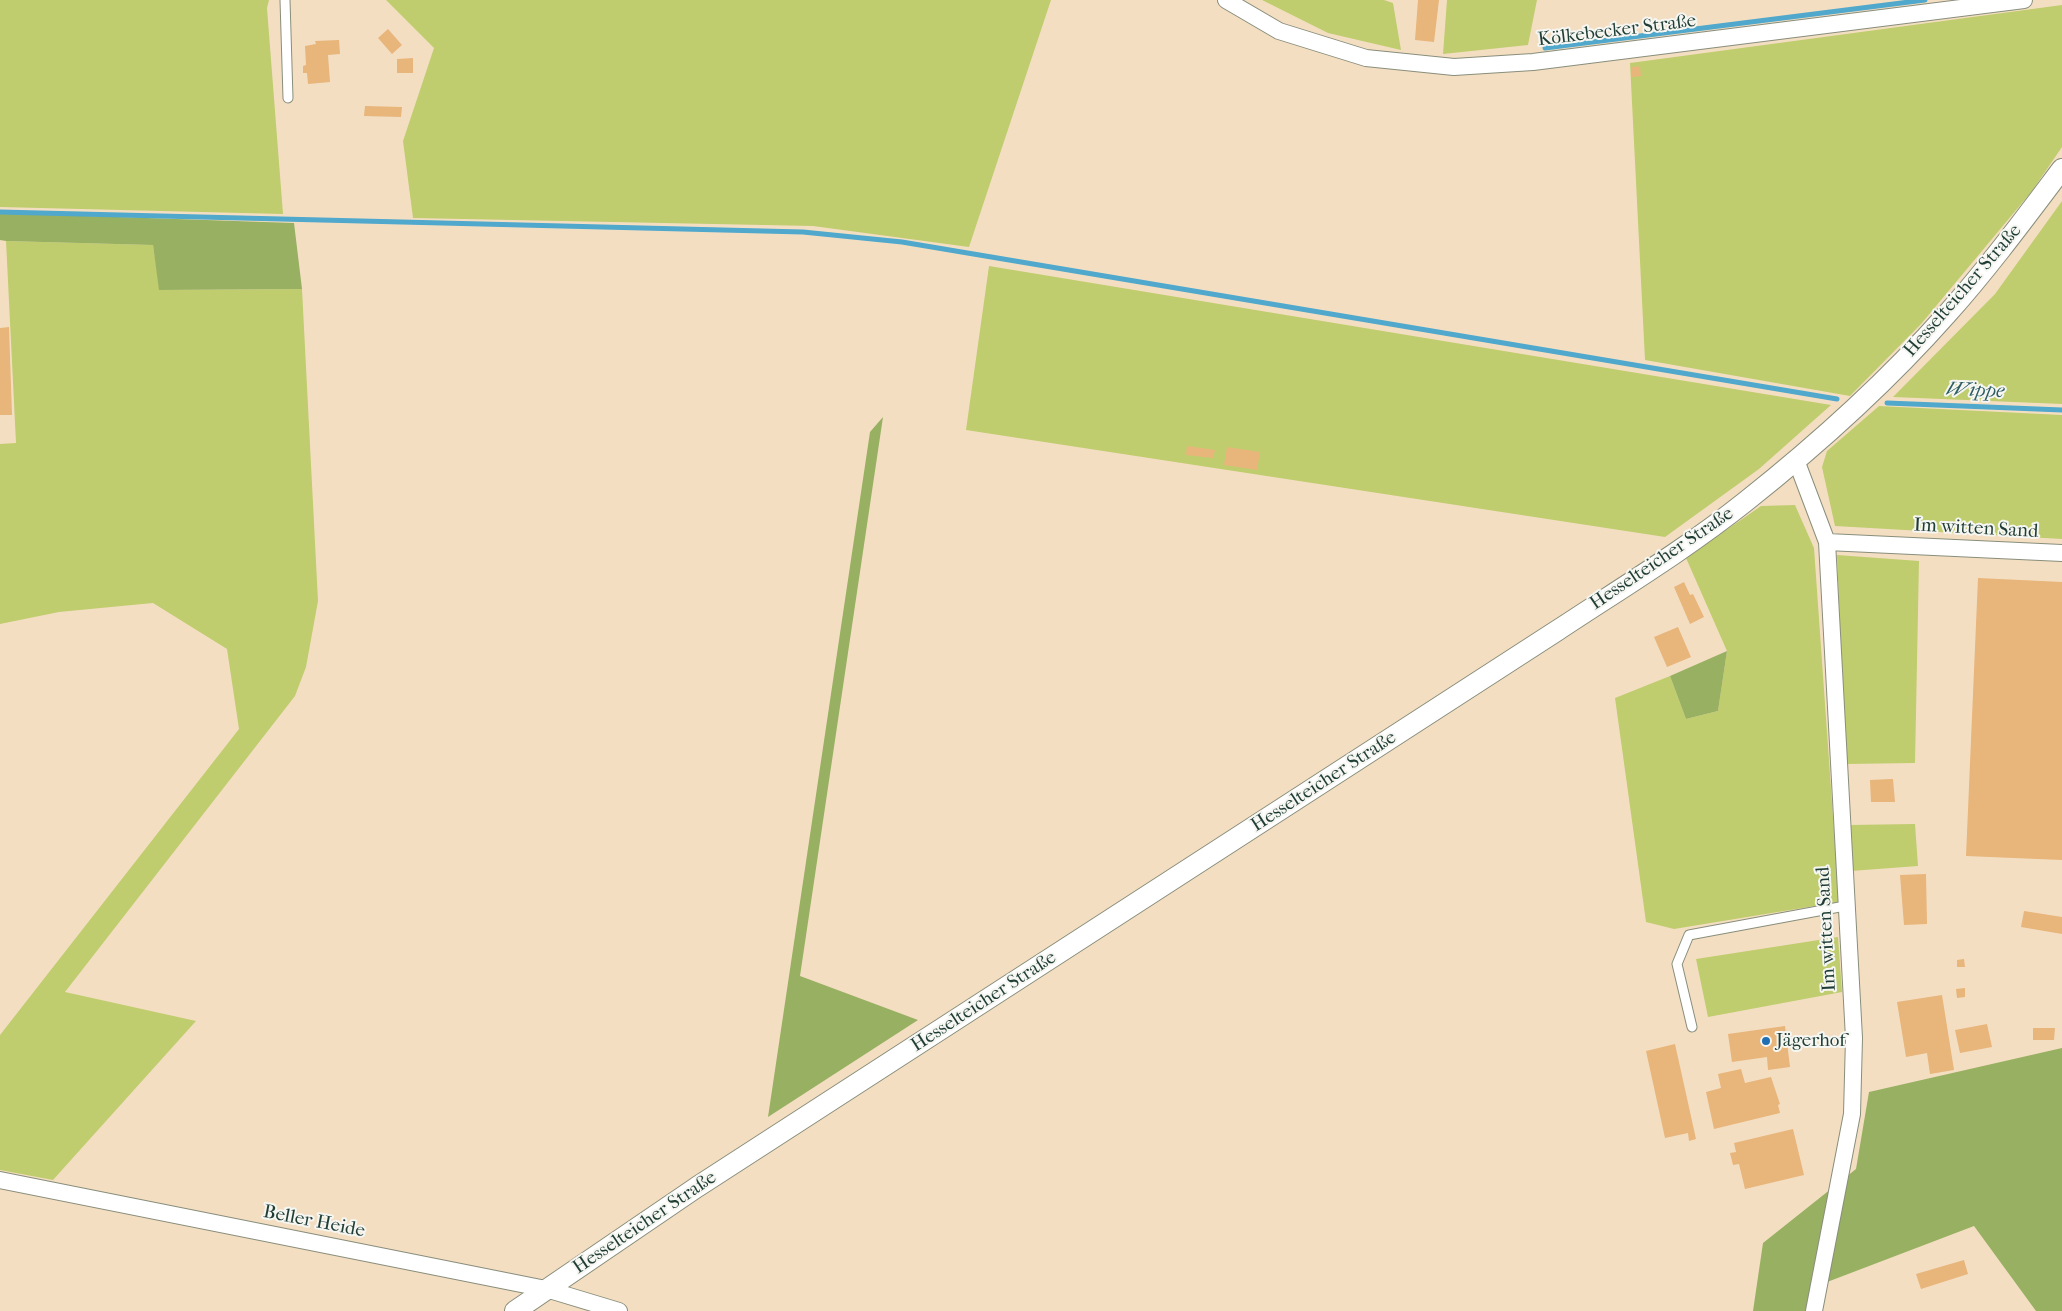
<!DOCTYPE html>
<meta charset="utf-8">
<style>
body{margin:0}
canvas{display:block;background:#f3dec2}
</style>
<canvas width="2062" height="1311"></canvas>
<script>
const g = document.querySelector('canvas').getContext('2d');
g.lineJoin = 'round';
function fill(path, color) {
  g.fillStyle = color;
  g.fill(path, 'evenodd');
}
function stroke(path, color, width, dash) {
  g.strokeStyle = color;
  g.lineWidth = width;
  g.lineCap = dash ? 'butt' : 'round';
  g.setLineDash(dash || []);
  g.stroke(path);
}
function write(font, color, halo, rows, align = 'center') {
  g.font = font + ' "IM FELL French Canon",serif';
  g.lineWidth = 4;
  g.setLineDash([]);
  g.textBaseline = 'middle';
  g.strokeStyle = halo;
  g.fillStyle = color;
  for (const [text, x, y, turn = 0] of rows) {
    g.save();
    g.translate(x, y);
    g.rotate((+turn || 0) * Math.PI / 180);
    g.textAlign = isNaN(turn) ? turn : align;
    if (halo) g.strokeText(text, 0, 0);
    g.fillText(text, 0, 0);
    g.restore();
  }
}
const green = new Path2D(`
 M 0,0 L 269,0 L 267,8 L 283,214 L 0,207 Z
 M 386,0 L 1051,0 L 969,247 L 813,226 L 413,218 L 403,141 L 434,48 Z
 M 1262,0 L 1384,0 L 1393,3 L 1401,50 L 1328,33 Z
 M 1447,0 L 1537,0 L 1528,45 L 1443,54 Z
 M 2062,5 L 2062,147 L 2032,191 L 1921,324 L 1850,396 L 1645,360 L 1630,63 Z
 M 2062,201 L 2062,404 L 1893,397 L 1995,294 Z
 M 6,241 L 153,245 L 160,290 L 302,289 L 318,601 L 306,667 L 295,696 L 65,992 L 196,1021 L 53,1180 L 0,1170 L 0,1035 L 239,729 L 227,649 L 153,603 L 59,612 L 0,624 L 0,444 L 16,443 Z
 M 989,266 L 1831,405 L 1759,469 L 1665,537 L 966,430 Z
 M 1879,406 L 2062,415 L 2062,539 L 1835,526 L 1822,467 L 1827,451 Z
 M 1795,505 L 1814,548 L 1839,902 L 1674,929 L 1646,922 L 1615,698 L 1670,676 L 1686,719 L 1718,711 L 1727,651 L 1686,558 L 1761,506 Z
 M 1837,555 L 1919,561 L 1915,763 L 1846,764 Z
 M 1915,824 L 1918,866 L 1851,871 L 1848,825 Z
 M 1838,937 L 1842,992 L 1708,1017 L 1696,959 Z`);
const forest = new Path2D(`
 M 0,213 L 294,223 L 302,289 L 159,290 L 153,245 L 6,241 L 0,240 Z
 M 883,417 L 800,976 L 918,1020 L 768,1117 L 870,432 Z
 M 1727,651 L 1718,711 L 1686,719 L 1670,676 Z
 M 2062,1048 L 2062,1311 L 2036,1311 L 1974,1226 L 1814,1287 L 1807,1311 L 1753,1311 L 1763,1243 L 1856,1169 L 1869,1092 Z`);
const stream = new Path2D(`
 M 1545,48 L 1925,0
 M 0,212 L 803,232 L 902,242 L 1837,399
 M 1887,403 L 2062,410`);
const building = new Path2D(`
 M 1418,0 L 1439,0 L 1434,42 L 1415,40 Z
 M 388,29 L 402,45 L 392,54 L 378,38 Z
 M 339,40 L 340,54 L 328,55 L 330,82 L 308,84 L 307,73 L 303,73 L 303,66 L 306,65 L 305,46 L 316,44 L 315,41 Z
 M 413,58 L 413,73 L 397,73 L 397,59 Z
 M 1640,66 L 1641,76 L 1632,77 L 1631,67 Z
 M 365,106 L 402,107 L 401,117 L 364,116 Z
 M 9,327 L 12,415 L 0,415 L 0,328 Z
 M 1187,446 L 1215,450 L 1213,458 L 1186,455 Z
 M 1227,447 L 1260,452 L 1257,470 L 1224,465 Z
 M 1978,578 L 2062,582 L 2062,860 L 1966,856 Z
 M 1684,582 L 1690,595 L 1693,594 L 1704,617 L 1690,624 L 1674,587 Z
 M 1678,627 L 1691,657 L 1667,667 L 1654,637 Z
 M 1891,779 L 1893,779 L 1895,802 L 1871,802 L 1870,780 Z
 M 1926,874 L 1927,924 L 1904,925 L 1900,875 Z
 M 2024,911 L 2062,917 L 2062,934 L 2021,927 Z
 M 1964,959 L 1965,967 L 1957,967 L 1957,960 Z
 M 1965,988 L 1965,997 L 1957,998 L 1956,989 Z
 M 1942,995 L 1954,1070 L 1930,1074 L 1927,1053 L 1906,1057 L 1897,1002 Z
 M 1987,1024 L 1992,1047 L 1960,1053 L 1955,1030 Z
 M 1785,1026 L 1790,1067 L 1768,1070 L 1767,1057 L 1732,1062 L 1728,1034 Z
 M 2033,1028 L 2055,1028 L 2054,1040 L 2033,1040 Z
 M 1675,1044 L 1696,1139 L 1689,1141 L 1688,1133 L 1665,1138 L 1646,1051 Z
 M 1741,1069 L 1745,1083 L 1771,1077 L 1780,1104 L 1778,1105 L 1780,1113 L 1714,1129 L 1706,1092 L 1721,1088 L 1718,1074 Z
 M 1793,1129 L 1804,1175 L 1745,1189 L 1739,1164 L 1733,1165 L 1730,1153 L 1736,1152 L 1734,1143 Z
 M 1964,1260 L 1968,1274 L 1921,1289 L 1916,1274 Z`);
const service = new Path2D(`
 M 285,0 L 288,98
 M 1692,1027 L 1677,964 L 1689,935 L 1845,906`);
const minor = new Path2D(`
 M 1226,0 L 1279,31 L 1366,58 L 1454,67 L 1533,62 L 2024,0
 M 1796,460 L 1827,542 L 1854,1038 L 1852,1114 L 1814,1311
 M 1827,542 L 2062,553
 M 0,1180 L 546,1289 L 619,1311`);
const tertiary = new Path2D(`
 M 515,1311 L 697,1187 L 1558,630 C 1620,589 1686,549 1745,502 C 1817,445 1886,383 1947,314 C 1988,268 2025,218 2062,169`);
const markers = [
 [1766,1041,5,"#1f6fb2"]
];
const streetNames = [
 ["Kölkebecker Straße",1617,31,-7],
 ["Hesselteicher Straße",1963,291,-49],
 ["Im witten Sand",1976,529,3],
 ["Hesselteicher Straße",1662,559,-34],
 ["Hesselteicher Straße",1324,782,-33],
 ["Im witten Sand",1827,929,-93],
 ["Hesselteicher Straße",984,1002,-33],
 ["Beller Heide",314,1222,11],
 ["Hesselteicher Straße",645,1223,-34]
];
const poiNames = [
 ["Jägerhof",1776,1041]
];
const waterNames = [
 ["Wippe",1975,391,2]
];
fill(green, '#c0cd6e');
fill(forest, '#98b061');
stroke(stream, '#50a8cd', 5);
fill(building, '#e8b57a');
stroke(service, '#898e7b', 11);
stroke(minor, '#898e7b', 18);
stroke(tertiary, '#898e7b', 22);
stroke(service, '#fff', 9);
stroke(minor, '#fff', 16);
stroke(tertiary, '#fff', 20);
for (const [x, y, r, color] of markers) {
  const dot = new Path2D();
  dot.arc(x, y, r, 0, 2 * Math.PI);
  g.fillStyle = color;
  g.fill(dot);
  stroke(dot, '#f6f6f2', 2);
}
write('19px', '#1f3d34', '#f6f6f2', streetNames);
write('19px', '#1f3d34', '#f6f6f2', poiNames, 'left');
write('italic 20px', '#2e5d62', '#f6f6f2', waterNames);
</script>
